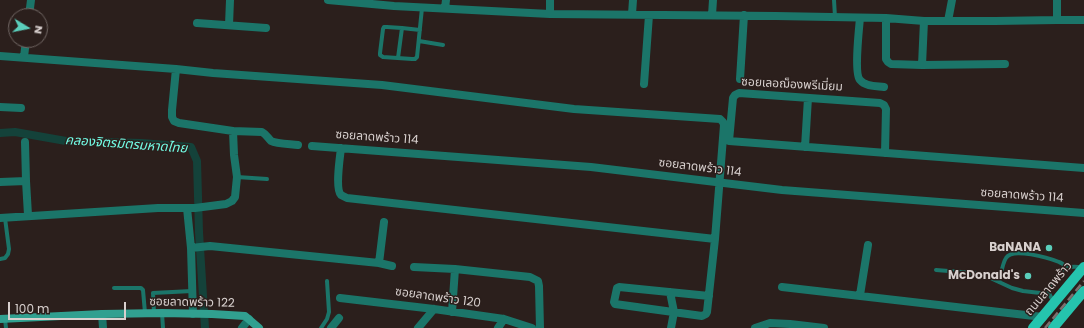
<!DOCTYPE html>
<meta charset="utf-8">
<style>
body{margin:0}
#map{position:relative;width:1084px;height:328px;overflow:hidden;background:#2b1f1c;font-family:Poppins,sans-serif}
canvas{display:block}
.north{position:absolute;left:8px;top:8px;width:40px;height:40px;box-sizing:border-box;background:#2b1f1c;border:1px solid #706663;border-radius:50%;rotate:100deg;font-size:11px;font-weight:700;line-height:16px;text-align:center;color:#d8d0ce}
.north::after{content:'';display:block;margin:auto;width:14px;height:18px;background:#5bcebb;clip-path:polygon(50% 0,100% 100%,50% 72%,0 100%)}
.scale{position:absolute;left:8px;top:302px;width:118px;height:18px;box-sizing:border-box;border:2px solid #d8d0ce;border-top:0;padding-left:5px;font-size:12px;line-height:14px;white-space:nowrap;color:#d8d0ce;-webkit-text-stroke:3px #2b1f1c;paint-order:stroke}
</style>
<div id="map">
<canvas width="1084" height="328"></canvas>
<div class="north">N</div>
<div class="scale">100 m</div>
</div>
<script>
const g = document.querySelector('canvas').getContext('2d');
g.lineJoin = 'round';
function stroke(path, color, width, dash) {
  g.strokeStyle = color;
  g.lineWidth = width;
  g.lineCap = dash ? 'butt' : 'round';
  g.setLineDash(dash || []);
  g.stroke(path);
}
function write(font, color, halo, rows, align = 'center') {
  g.font = font + ' Poppins,"Noto Sans Thai",sans-serif';
  g.lineWidth = 3;
  g.setLineDash([]);
  g.textBaseline = 'middle';
  g.strokeStyle = halo;
  g.fillStyle = color;
  for (const [text, x, y, turn = 0] of rows) {
    g.save();
    g.translate(x, y);
    g.rotate((+turn || 0) * Math.PI / 180);
    g.textAlign = isNaN(turn) ? turn : align;
    if (halo) g.strokeText(text, 0, 0);
    g.fillText(text, 0, 0);
    g.restore();
  }
}
const canal = new Path2D(`
 M 0,133 L 15,132 L 66,141 L 141,143 L 191,147 L 197,161 L 199,232 L 205,328`);
const lane = new Path2D(`
 M 834,0 L 835,17
 M 402,28 L 387,27 L 384,27 L 383,29 L 380,53 L 380,55 L 383,57 L 412,59 L 415,59 L 417,57 L 422,8
 M 419,41 L 443,45
 M 398,58 L 402,28 L 420,30
 M 237,177 L 267,179
 M 0,259 L 5,258 L 8,254 L 9,249 L 5,218
 M 936,270 L 974,273 L 986,276 L 1012,288 L 1023,291 L 1049,294
 M 999,282 C 1001,276 1002,264 1006,258 C 1012,247 1049,258 1059,262 C 1062,263 1064,265 1067,267
 M 114,288 L 141,288 L 143,290 L 145,313
 M 1054,302 C 1052,299 1050,296 1049,293 C 1048,285 1059,271 1066,268 C 1070,266 1077,267 1082,267
 M 154,313 L 153,293 L 192,291
 M 162,313 L 163,328
 M 5,319 L 6,328
 M 321,328 L 327,319 L 329,312 L 327,281`);
const street = new Path2D(`
 M 328,0 L 394,6 L 550,14 L 776,16 L 886,18 L 924,21 L 995,21 L 1057,20 L 1084,20
 M 445,8 L 446,0
 M 550,14 L 550,0
 M 632,14 L 633,0
 M 712,15 L 713,0
 M 29,16 L 31,0
 M 860,18 C 859,29 854,74 860,80 C 866,87 877,86 884,87
 M 886,18 L 886,59 L 888,62 L 891,64 L 922,65 L 1005,64
 M 1057,20 L 1057,0
 M 948,21 L 952,0
 M 197,23 L 266,28
 M 229,25 L 230,0
 M 0,56 L 176,69 L 213,73 L 382,85 L 574,109 L 720,119 L 723,122 L 724,125 L 715,239 L 707,312 L 706,314 L 702,316 L 615,304 L 614,302 L 617,288 L 619,287 L 709,296
 M 24,57 L 26,40
 M 922,65 L 924,21
 M 740,79 L 744,15
 M 644,84 L 649,15
 M 0,107 L 21,108
 M 233,131 L 262,132 C 266,134 268,138 271,141 C 277,144 291,144 298,145
 M 25,142 L 26,181 L 28,215
 M 312,146 L 591,167 L 782,190 L 1084,213
 M 805,147 L 808,98
 M 341,148 C 340,157 335,189 341,195 C 343,196 345,197 347,198 L 715,239
 M 885,153 L 886,109 L 884,105 L 880,103 L 739,93 L 735,95 L 733,98 L 729,141 L 1084,168
 M 0,182 L 26,181
 M 187,208 L 191,248 L 193,314
 M 0,218 L 158,208 L 195,208 L 226,204 L 232,201 L 235,197 L 237,177 L 234,155 L 233,131 L 179,123 L 174,121 L 172,117 L 172,110 L 176,69
 M 191,248 L 210,246 L 379,263 L 392,266
 M 379,263 L 384,222
 M 414,267 L 455,269 L 530,277 L 538,281 L 539,286 L 540,328
 M 782,287 L 1043,317
 M 670,292 L 674,312 L 671,328
 M 860,295 L 868,245
 M 340,298 L 434,309 L 504,319 L 532,328
 M 452,312 L 455,269
 M 102,314 L 103,328
 M 242,328 L 249,319
 M 331,328 L 339,318
 M 418,328 L 434,309
 M 498,328 L 504,319
 M 755,328 L 770,323 L 790,324 L 824,328`);
const secondary = new Path2D(`
 M 0,319 L 102,314 L 162,313 L 212,314 L 245,316 L 259,328`);
const primary = new Path2D(`
 M 1033,328 L 1084,267
 M 1053,328 L 1084,291`);
const rail = new Path2D(`
 M 1045,328 L 1084,281`);
const markers = [
 [1049,248,4,"#5bcebb"],
 [1028,276,4,"#5bcebb"]
];
const streetNames = [
 ["ซอยเลอฌ็องพรีเมี่ยม",792,85,3],
 ["ซอยลาดพร้าว 114",377,138,4],
 ["ซอยลาดพร้าว 114",700,168,7],
 ["ซอยลาดพร้าว 114",1022,196,4],
 ["ถนนลาดพร้าว",1049,289,-50],
 ["ซอยลาดพร้าว 120",438,298,8],
 ["ซอยลาดพร้าว 122",192,303,1]
];
const poiNames = [
 ["BaNANA",1041,248],
 ["McDonald's",1020,276]
];
const waterNames = [
 ["คลองจิตรมิตรมหาดไทย",126,145,4]
];
stroke(canal, '#14423a', 8);
stroke(lane, '#1b7569', 4);
stroke(street, '#1b7569', 8);
stroke(secondary, '#31a090', 8);
stroke(primary, '#25c4ae', 10);
stroke(rail, '#7b716f', 2.5, [8, 4]);
for (const [x, y, r, color] of markers) {
  const dot = new Path2D();
  dot.arc(x, y, r, 0, 2 * Math.PI);
  g.fillStyle = color;
  g.fill(dot);
  stroke(dot, '#2b1f1c', 1.5);
}
write('12px', '#d8d0ce', '#2b1f1c', streetNames);
write('bold 12px', '#d8d0ce', '#2b1f1c', poiNames, 'right');
write('italic 13px', '#73fde6', '#2b1f1c', waterNames);
</script>
